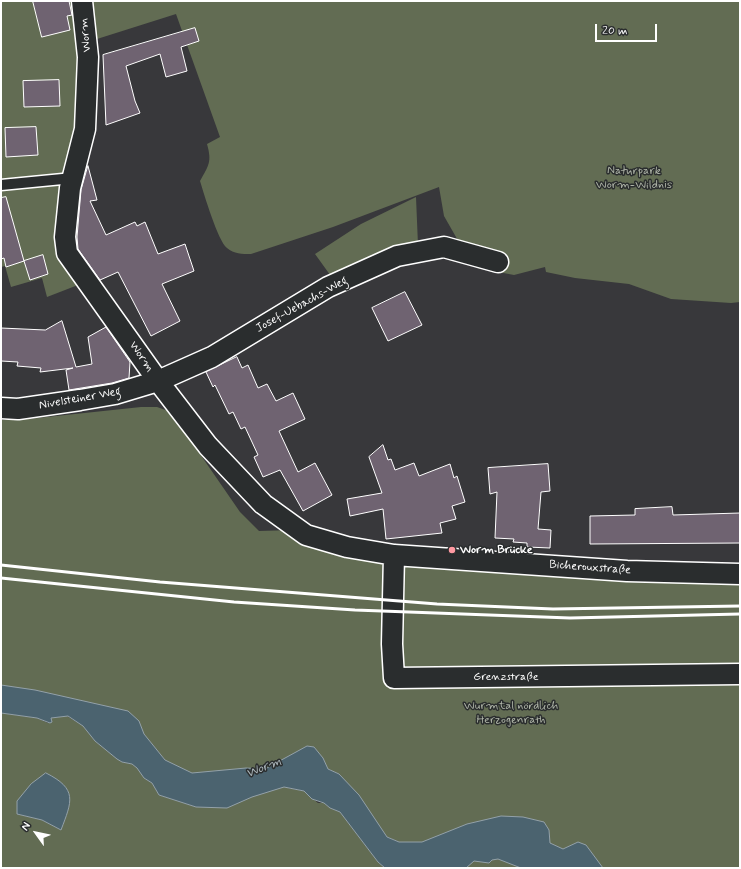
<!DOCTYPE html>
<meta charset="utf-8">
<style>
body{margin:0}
#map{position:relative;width:741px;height:869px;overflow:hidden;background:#38383b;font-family:Mynerve,sans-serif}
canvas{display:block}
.frame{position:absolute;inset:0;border:2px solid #fff;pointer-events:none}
.north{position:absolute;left:16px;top:813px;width:40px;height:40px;-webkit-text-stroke:3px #2a2d2e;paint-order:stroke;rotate:303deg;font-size:11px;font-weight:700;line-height:16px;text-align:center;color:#fff}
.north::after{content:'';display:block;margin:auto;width:14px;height:18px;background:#fff;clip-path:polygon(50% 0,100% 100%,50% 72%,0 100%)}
.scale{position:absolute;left:595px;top:24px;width:62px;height:18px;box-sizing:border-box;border:2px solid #fff;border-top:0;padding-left:5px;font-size:12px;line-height:14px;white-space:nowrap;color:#fff;-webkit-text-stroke:3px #2a2d2e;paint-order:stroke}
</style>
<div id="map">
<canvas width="741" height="869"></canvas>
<div class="frame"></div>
<div class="north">N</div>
<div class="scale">20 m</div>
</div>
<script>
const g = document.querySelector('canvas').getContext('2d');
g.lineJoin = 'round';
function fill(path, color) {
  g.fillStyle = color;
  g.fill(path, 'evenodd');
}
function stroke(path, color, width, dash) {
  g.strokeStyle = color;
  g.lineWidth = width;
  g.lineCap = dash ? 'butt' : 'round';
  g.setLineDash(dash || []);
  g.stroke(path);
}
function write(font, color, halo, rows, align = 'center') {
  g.font = font + ' Mynerve,sans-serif';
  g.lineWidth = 3;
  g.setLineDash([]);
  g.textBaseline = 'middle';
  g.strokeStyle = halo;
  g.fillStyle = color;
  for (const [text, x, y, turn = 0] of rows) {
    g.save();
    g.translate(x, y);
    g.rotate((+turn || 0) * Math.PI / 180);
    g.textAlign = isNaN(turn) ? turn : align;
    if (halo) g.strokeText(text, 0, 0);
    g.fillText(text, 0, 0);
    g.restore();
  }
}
const green = new Path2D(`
 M 1,1 L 75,1 L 86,80 L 63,218 L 78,285 L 47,297 L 42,278 L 11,287 L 5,266 L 1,267 Z
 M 93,1 L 740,1 L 740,302 L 731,303 L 671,299 L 629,284 L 575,278 L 546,272 L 545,267 L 514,275 L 477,268 L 485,247 L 460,244 L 444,216 L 439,187 L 333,227 L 251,254 C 242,254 234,254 227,248 C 218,241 204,194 200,181 C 209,165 212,162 207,144 L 220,137 L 176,14 L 97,39 Z
 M 416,197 L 418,245 L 333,279 L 315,254 L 361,224 Z
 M 141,407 L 157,407 L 171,412 L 240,512 L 259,531 L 293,530 L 346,543 L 591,565 L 740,564 L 740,868 L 415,868 L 397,841 L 387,837 L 339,774 L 328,769 L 288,788 L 304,791 L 318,803 L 324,803 L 330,808 L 340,812 L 378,862 L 385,868 L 1,868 L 1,713 L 37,718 L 48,723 L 51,718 L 67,716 L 83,726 L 95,741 L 122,762 L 132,764 L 138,768 L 144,778 L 152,783 L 159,795 L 196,807 L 218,807 L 165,760 L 150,742 L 110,720 L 1,703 L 1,420 L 28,419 ZM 46,773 L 61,830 L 42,820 L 17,814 Z`);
const water = new Path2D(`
 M 1,685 L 35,690 L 128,711 L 139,721 L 144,734 L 165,760 L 192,773 L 246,768 L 265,769 L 307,746 L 314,747 L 323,758 L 328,769 L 339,774 L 359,795 L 387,837 L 399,842 L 422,842 L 467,824 L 501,816 L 523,817 L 544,822 L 549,830 L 550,843 L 563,849 L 578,842 L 586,845 L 603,868 L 521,868 L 498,859 L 492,860 L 489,863 L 474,861 L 466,868 L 385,868 L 378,862 L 340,812 L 330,808 L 324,803 L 312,799 L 304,791 L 284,787 L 252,797 L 227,808 L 196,807 L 159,795 L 152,783 L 144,778 L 137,768 L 132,764 L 122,762 L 117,759 L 95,741 L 83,726 L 68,716 L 51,718 L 52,722 L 50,723 L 37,718 L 1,713 Z
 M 46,773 C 78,789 72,801 61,830 L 42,820 L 17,814 L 17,801 L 31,784 Z`);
const building = new Path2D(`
 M 33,1 L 69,1 L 72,15 L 67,16 L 70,30 L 42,37 Z
 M 195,28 L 199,41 L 181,47 L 187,71 L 166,77 L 160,54 L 126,66 L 135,101 L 140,113 L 106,125 L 103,55 Z
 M 59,80 L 60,106 L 24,107 L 23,81 Z
 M 36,127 L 38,155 L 6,157 L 5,128 Z
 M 88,166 L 97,200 L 90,201 L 106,235 L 135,222 L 137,226 L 145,222 L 158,254 L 185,244 L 194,271 L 162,284 L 180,321 L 151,336 L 118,272 L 100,280 L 78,249 L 77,237 L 81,190 Z
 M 6,197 L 24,261 L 6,267 L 4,258 L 1,259 L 1,198 Z
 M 43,255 L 48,274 L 30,280 L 24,261 Z
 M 405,292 L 422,325 L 388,341 L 372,308 Z
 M 62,321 L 76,367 L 92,364 L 88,337 L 106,327 L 130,362 L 129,378 L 112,383 L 69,390 L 66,370 L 73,368 L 40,372 L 41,368 L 17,366 L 18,362 L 1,361 L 1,328 L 45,330 Z
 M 237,357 L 242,368 L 248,365 L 258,388 L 267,384 L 276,401 L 293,393 L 305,419 L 279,431 L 298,472 L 315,463 L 332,495 L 303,511 L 280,470 L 263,477 L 254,457 L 258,455 L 245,427 L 241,429 L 233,412 L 229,414 L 215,385 L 213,387 L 206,372 Z
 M 383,445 L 388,460 L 391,459 L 395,470 L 414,463 L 419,476 L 450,464 L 454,478 L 457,476 L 465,502 L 452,506 L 456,519 L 440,523 L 442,533 L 386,539 L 383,509 L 350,516 L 347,499 L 382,493 L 369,457 Z
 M 548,464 L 550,491 L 541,492 L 538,529 L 551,530 L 550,548 L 527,547 L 527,543 L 513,542 L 514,539 L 495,538 L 497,492 L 490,494 L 488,468 Z
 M 672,507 L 673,515 L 740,513 L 740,543 L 590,544 L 590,516 L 635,515 L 635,509 Z`);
const service = new Path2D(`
 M 1,185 L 73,178`);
const minor = new Path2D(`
 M 82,1 L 88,57 L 85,129 L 70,188 L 65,237 L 67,253 L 158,381 L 208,446 L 263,504 L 306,535 L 347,547 L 394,555 L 627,571 L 740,574
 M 1,408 L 18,409 L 80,400 L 115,394 L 158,381 L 212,357 L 328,287 L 397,256 L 444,247 L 498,262
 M 394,555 L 392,644 L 394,678 L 740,674`);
const rail = new Path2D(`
 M 1,565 L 160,582 L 437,604 L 553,609 L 740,606
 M 1,578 L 234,602 L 355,610 L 570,618 L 740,614`);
const markers = [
 [452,550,4,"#ff9aa2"]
];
const streetNames = [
 ["Worm",86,35,-96],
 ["Josef-Uebachs-Weg",302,305,-29],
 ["Worm",141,357,55],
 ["Nivelsteiner Weg",80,399,-10],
 ["Bicherouxstraße",590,568,4],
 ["Grenzstraße",506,677]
];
const parkNames = [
 ["Naturpark",634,171],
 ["Worm-Wildnis",634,185],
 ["Wurmtal nördlich",511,706],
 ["Herzogenrath",511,720]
];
const poiNames = [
 ["Worm Brücke",460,550]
];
const waterNames = [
 ["Worm",264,768,-22]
];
fill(green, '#626c53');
fill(water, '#4b636f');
stroke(water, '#93a1a9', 1);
fill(building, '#6f6371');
stroke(building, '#fff', 1);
stroke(service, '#fff', 13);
stroke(minor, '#fff', 23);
stroke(service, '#2a2d2e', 10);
stroke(minor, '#2a2d2e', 20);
stroke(rail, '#fff', 3);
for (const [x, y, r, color] of markers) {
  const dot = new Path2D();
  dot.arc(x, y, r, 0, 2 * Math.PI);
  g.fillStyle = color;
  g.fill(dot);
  stroke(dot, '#2a2d2e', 1.5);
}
write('12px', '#fff', '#2a2d2e', streetNames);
write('12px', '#b0b6a9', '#2a2d2e', parkNames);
write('bold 12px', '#fff', '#2a2d2e', poiNames, 'left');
write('italic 13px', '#aeb9be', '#2a2d2e', waterNames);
</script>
